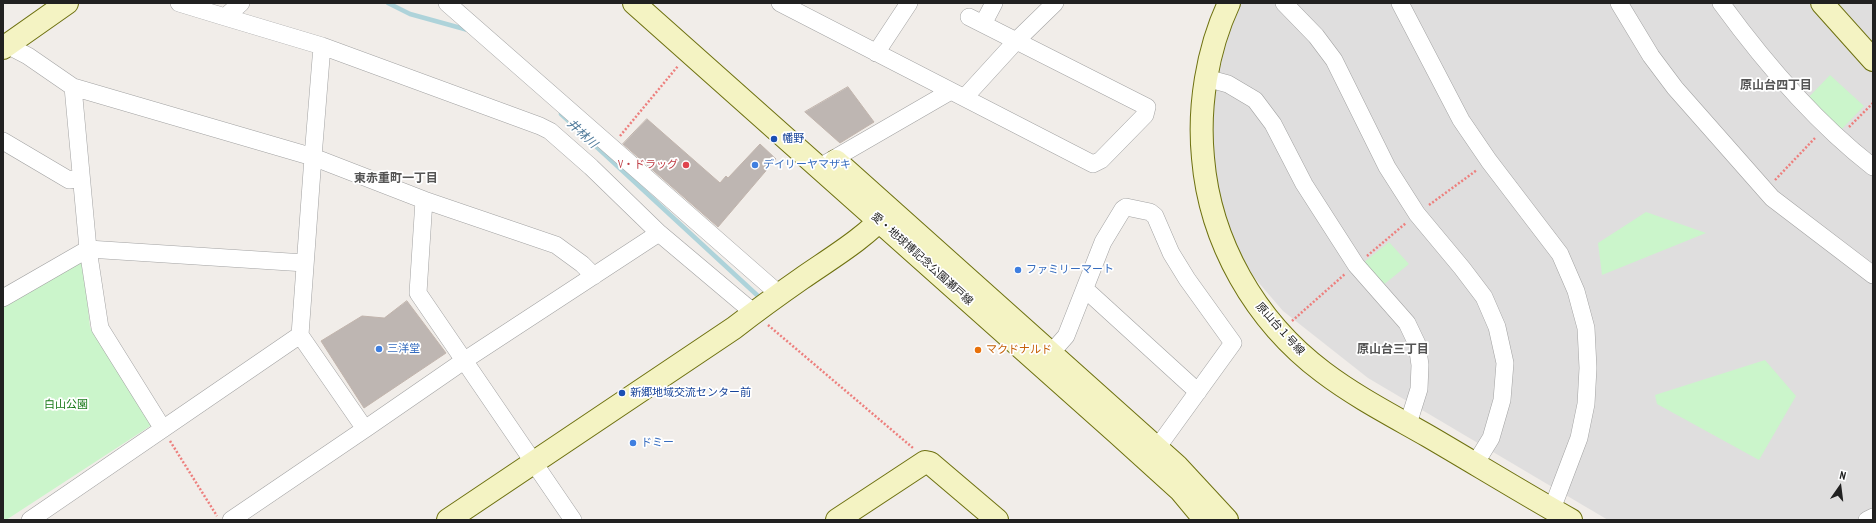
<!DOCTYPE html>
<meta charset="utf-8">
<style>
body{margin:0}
#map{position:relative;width:1876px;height:523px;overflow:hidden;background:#f1ede9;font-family:"PT Sans Narrow",sans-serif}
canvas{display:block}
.frame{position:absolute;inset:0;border:4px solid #212121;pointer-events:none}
.north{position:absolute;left:1820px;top:467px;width:40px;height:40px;-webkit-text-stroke:3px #fff;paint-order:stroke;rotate:14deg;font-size:11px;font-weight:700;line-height:16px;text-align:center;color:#212121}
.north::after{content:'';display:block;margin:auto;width:14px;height:18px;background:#212121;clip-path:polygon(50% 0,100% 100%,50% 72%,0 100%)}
</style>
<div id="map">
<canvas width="1876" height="523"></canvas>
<div class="frame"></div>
<div class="north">N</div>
</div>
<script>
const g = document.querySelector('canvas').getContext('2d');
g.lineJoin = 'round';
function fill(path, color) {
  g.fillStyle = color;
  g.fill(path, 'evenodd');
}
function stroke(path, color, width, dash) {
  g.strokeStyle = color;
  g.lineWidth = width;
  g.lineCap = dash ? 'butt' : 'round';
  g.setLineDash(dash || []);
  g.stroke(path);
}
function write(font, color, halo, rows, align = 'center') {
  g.font = font + ' "PT Sans Narrow","Noto Sans JP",sans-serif';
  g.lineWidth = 3.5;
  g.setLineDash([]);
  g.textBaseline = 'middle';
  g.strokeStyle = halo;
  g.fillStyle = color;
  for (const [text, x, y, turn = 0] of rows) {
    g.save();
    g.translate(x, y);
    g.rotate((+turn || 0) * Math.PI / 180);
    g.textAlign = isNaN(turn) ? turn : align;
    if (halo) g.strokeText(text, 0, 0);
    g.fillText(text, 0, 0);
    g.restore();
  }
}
const residential = new Path2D(`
 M 1241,3 L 1873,3 L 1873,520 L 1608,520 L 1368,378 L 1283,311 L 1253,276 L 1228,233 L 1212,191 L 1212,89 L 1227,37 Z`);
const park = new Path2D(`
 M 1830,75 L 1864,106 L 1839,132 L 1806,100 Z
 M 1646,212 L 1706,233 L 1602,275 L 1598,243 Z
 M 1389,242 L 1409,264 L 1382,286 L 1363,263 Z
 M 83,258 L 90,327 L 155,423 L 6,520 L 3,520 L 3,305 Z
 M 1765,360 L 1796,396 L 1759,460 L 1657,404 L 1655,395 Z`);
const stream = new Path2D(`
 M 388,3 L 410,14 L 468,30
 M 561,114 L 758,296`);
const building = new Path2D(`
 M 848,87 L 874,122 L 840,143 L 805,112 Z
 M 647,119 L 720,183 L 726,176 L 728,178 L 760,144 L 776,159 L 718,227 L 623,144 Z
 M 407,301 L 446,353 L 364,408 L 321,341 L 362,316 L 384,318 Z`);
const path = new Path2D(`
 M 1849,127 L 1873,103
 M 620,136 L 678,66
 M 1775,180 L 1816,137
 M 1429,205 L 1477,170
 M 1367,256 L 1406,223
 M 1292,321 L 1345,274
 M 768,325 L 913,448
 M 170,441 L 217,516`);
const street = new Path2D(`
 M 179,3 L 225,17
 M 241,3 L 225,17 L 322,46 L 313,157 L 424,200 L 418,293 L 573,520
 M 447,3 L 779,294
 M 780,3 L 1093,164 L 1101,160 L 1145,115 L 1147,107 L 969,17
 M 1284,3 L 1316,36 L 1334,60 L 1387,167 L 1417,214 L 1462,268 L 1484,297 L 1497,327 L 1505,363 L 1502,400 L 1491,438 L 1475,464
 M 1400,3 L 1461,120 L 1489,161 L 1560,254 L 1576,291 L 1586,328 L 1588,368 L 1586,404 L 1579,438 L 1552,509
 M 1619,3 L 1651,56 L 1675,88 L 1772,198 L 1873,275
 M 1721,3 C 1764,62 1815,122 1873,167
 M 983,24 L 994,3
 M 3,43 L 28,56 L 73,87 L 313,157 L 300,335
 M 322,46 L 540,126 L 550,131 L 591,167 L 659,233
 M 876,53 L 909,3
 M 1206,78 L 1228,84 L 1255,100 L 1273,124 L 1304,184 L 1356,265 L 1407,323 L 1417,344 L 1420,365 L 1419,389 L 1408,424
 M 73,87 L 88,249 L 100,328 L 163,429
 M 965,97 L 1017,40 L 1055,3
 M 3,141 L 69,180 L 81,178
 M 823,165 L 951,91
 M 424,200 L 556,245 L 582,264 L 594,276
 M 1085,289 L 1198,392
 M 3,298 L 88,249 L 305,263
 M 1051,353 L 1066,336 L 1103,242 L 1123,209 L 1126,207 L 1150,212 L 1155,216 L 1171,253 L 1187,279 L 1233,343 L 1157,448 L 1148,457
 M 30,520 L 300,335 L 365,429 L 465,360 L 659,233 L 754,313
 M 231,520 L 365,429
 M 1867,520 L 1873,517`);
const secondary = new Path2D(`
 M 634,3 L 1117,433 L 1180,490 L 1205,520
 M 1229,3 C 1207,50 1198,107 1203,158 C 1210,242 1255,321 1323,372 C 1356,397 1393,416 1428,436 C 1476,464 1523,493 1571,520
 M 1822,3 L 1873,60
 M 3,48 L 67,3
 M 836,161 L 1177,466 L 1227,520
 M 448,520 L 734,328 C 756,311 778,295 801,279 C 831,258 864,239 889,211
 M 837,520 L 925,462 L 930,463 L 997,520`);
const markers = [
 [774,139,4,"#1a4fb4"],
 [686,165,4,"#e0444e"],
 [755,165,4,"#3f7fe0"],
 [1018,270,4,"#3f7fe0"],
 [379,349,4,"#3f7fe0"],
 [978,350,4,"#e8710a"],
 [622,393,4,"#1a4fb4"],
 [633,443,4,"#3f7fe0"]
];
const transitNames = [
 ["幡野",782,139],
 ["新郷地域交流センター前",630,393]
];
const healthNames = [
 ["V・ドラッグ",678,165]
];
const shopNames = [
 ["デイリーヤマザキ",763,165],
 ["ファミリーマート",1026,270],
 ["三洋堂",387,349],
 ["ドミー",641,443]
];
const streetNames = [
 ["愛・地球博記念公園瀬戸線",922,259,42],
 ["原山台１号線",1280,329,48]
];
const foodNames = [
 ["マクドナルド",986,350]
];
const parkNames = [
 ["白山公園",66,405]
];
const neighbourhoodNames = [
 ["原山台四丁目",1776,86],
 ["東赤重町一丁目",396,179],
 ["原山台三丁目",1393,350]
];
const waterNames = [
 ["井林川",582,134,43]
];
fill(residential, '#dfdede');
fill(park, '#cbf5cb');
stroke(stream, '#aed3da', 4.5);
fill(building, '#beb6b2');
stroke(building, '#c1b4ac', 1);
stroke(street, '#a2a2a2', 18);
stroke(secondary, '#6e7110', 24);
stroke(path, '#ed7f7d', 2.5, [2, 2]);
stroke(street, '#fff', 17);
stroke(secondary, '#f4f3c3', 22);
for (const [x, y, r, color] of markers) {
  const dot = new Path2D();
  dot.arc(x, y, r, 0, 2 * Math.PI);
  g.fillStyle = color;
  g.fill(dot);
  stroke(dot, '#fff', 1.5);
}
write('11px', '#164399', '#fff', transitNames, 'left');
write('11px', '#be3a42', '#fff', healthNames, 'right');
write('11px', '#366cbe', '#fff', shopNames, 'left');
write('11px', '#212121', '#fff', streetNames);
write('11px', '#c56008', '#fff', foodNames, 'left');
write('11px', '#177817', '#fff', parkNames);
write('bold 12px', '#545454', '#fff', neighbourhoodNames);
write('italic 12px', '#4f7a9a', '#fff', waterNames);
</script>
